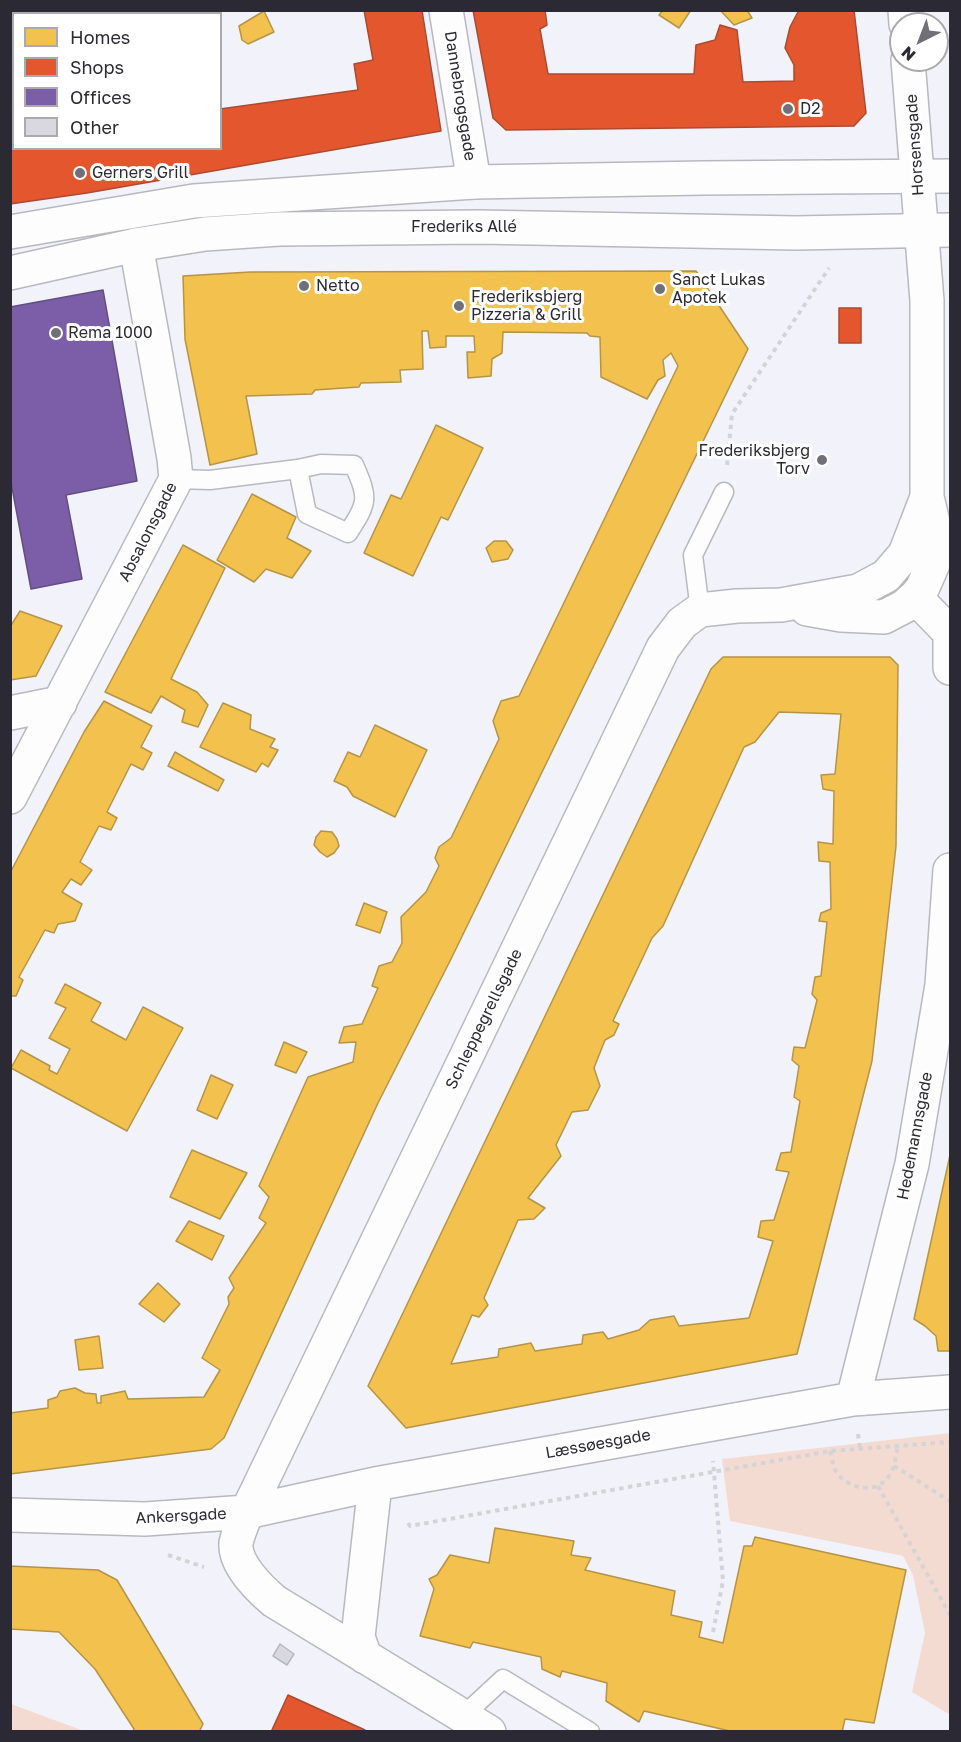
<!DOCTYPE html>
<meta charset="utf-8">
<style>
body{margin:0}
#map{position:relative;width:961px;height:1742px;overflow:hidden;background:#f2f2fa;font-family:"Golos Text",sans-serif}
canvas{display:block}
.frame{position:absolute;inset:0;border:12px solid #2b2a34;pointer-events:none}
.legend{position:absolute;left:12px;top:12px;width:210px;height:138px;box-sizing:border-box;background:#fff;border:2px solid #aaaaae;margin:0;padding:8px 10px;list-style:none;font-size:18px;color:#2b2a34}
.legend li{display:flex;align-items:center;gap:12px;height:30px}
.legend b{width:30px;border:2px solid #aaaaae}
.north{position:absolute;left:889px;top:12px;width:60px;height:60px;box-sizing:border-box;background:#fff;border:2px solid #aaaaae;border-radius:50%;rotate:222deg;font-size:16px;font-weight:700;line-height:24px;text-align:center;color:#2b2a34}
.north::after{content:'';display:block;margin:auto;width:21px;height:27px;background:#717079;clip-path:polygon(50% 0,100% 100%,50% 72%,0 100%)}
</style>
<div id="map">
<canvas width="961" height="1742"></canvas>
<div class="frame"></div>
<ul class="legend">
<li><b style="height:16px;background:#f2c14e"></b>Homes</li>
<li><b style="height:16px;background:#e4572e"></b>Shops</li>
<li><b style="height:16px;background:#7b5ea7"></b>Offices</li>
<li><b style="height:16px;background:#d9d8e1"></b>Other</li>
</ul>
<div class="north">N</div>
</div>
<script>
const g = document.querySelector('canvas').getContext('2d');
g.lineJoin = 'round';
function fill(path, color) {
  g.fillStyle = color;
  g.fill(path, 'evenodd');
}
function stroke(path, color, width, dash) {
  g.strokeStyle = color;
  g.lineWidth = width;
  g.lineCap = dash ? 'butt' : 'round';
  g.setLineDash(dash || []);
  g.stroke(path);
}
function write(font, color, halo, rows, align = 'center') {
  g.font = font + ' "Golos Text",sans-serif';
  g.lineWidth = 6;
  g.setLineDash([]);
  g.textBaseline = 'middle';
  g.strokeStyle = halo;
  g.fillStyle = color;
  for (const [text, x, y, turn = 0] of rows) {
    g.save();
    g.translate(x, y);
    g.rotate((+turn || 0) * Math.PI / 180);
    g.textAlign = isNaN(turn) ? turn : align;
    if (halo) g.strokeText(text, 0, 0);
    g.fillText(text, 0, 0);
    g.restore();
  }
}
const green = new Path2D(`
 M 950,1433 L 950,1715 L 912,1692 L 925,1633 L 913,1575 L 903,1556 L 730,1521 L 722,1459 Z
 M 10,1704 L 11,1704 L 84,1731 L 11,1731 Z`);
const homes = new Path2D(`
 M 15,10 L 96,10 L 93,14 L 14,14 L 14,110 L 10,111 L 10,15 Z
 M 663,10 L 691,10 L 679,28 L 659,15 Z
 M 720,10 L 747,10 L 752,18 L 734,25 Z
 M 264,11 L 274,32 L 248,44 L 242,40 L 239,26 Z
 M 696,271 L 748,349 L 452,957 L 378,1103 L 224,1438 L 211,1449 L 10,1474 L 10,1413 L 48,1408 L 48,1400 L 57,1397 L 60,1391 L 75,1388 L 85,1393 L 96,1394 L 97,1403 L 101,1403 L 101,1396 L 125,1391 L 128,1399 L 204,1397 L 220,1370 L 202,1358 L 229,1304 L 228,1297 L 234,1288 L 229,1278 L 266,1223 L 259,1218 L 269,1197 L 259,1186 L 308,1077 L 353,1062 L 356,1042 L 339,1043 L 344,1027 L 362,1024 L 378,988 L 372,986 L 379,966 L 392,962 L 402,943 L 401,917 L 426,892 L 439,866 L 435,858 L 439,847 L 451,838 L 499,739 L 493,721 L 501,701 L 519,696 L 678,366 L 671,353 L 663,360 L 665,376 L 658,380 L 647,399 L 601,377 L 600,337 L 590,336 L 587,333 L 503,332 L 502,353 L 492,359 L 491,376 L 468,378 L 467,352 L 475,352 L 474,336 L 446,336 L 446,347 L 430,348 L 428,331 L 422,331 L 423,369 L 400,370 L 401,382 L 361,383 L 359,387 L 315,390 L 312,394 L 246,396 L 257,454 L 210,465 L 185,339 L 183,276 L 250,272 Z
 M 436,425 L 483,448 L 448,520 L 441,517 L 413,576 L 364,553 L 391,495 L 401,499 Z
 M 252,494 L 296,517 L 287,538 L 311,551 L 292,578 L 266,569 L 254,582 L 217,560 Z
 M 494,541 L 506,541 L 513,550 L 508,559 L 492,562 L 486,548 Z
 M 183,545 L 225,568 L 171,679 L 197,692 L 208,705 L 198,727 L 182,722 L 185,710 L 161,696 L 151,713 L 105,692 Z
 M 20,611 L 62,626 L 36,676 L 10,680 L 10,627 Z
 M 723,657 L 890,657 L 898,665 L 896,846 L 872,1061 L 797,1354 L 406,1428 L 368,1386 L 711,669 ZM 779,712 L 841,714 L 835,774 L 821,775 L 823,789 L 834,791 L 833,844 L 818,842 L 819,861 L 830,862 L 831,909 L 821,913 L 819,921 L 827,922 L 821,976 L 815,977 L 812,994 L 817,1000 L 805,1048 L 794,1047 L 792,1060 L 799,1066 L 794,1097 L 800,1101 L 791,1152 L 781,1153 L 776,1170 L 789,1172 L 774,1220 L 761,1221 L 758,1237 L 773,1241 L 749,1318 L 679,1326 L 674,1316 L 650,1320 L 639,1330 L 608,1339 L 603,1332 L 583,1335 L 582,1344 L 535,1351 L 531,1343 L 499,1349 L 498,1357 L 451,1364 L 472,1315 L 479,1317 L 488,1305 L 484,1298 L 518,1220 L 534,1219 L 545,1208 L 528,1198 L 561,1156 L 556,1145 L 572,1112 L 588,1110 L 600,1086 L 594,1068 L 605,1040 L 614,1035 L 619,1024 L 613,1021 L 652,938 L 663,926 L 744,747 L 755,742 Z
 M 104,701 L 152,726 L 141,747 L 152,753 L 143,770 L 131,764 L 107,812 L 117,818 L 111,830 L 99,826 L 80,862 L 92,870 L 81,885 L 71,879 L 62,892 L 82,904 L 75,921 L 58,924 L 54,933 L 45,930 L 19,977 L 23,980 L 16,996 L 10,996 L 10,873 L 84,732 Z
 M 223,703 L 251,715 L 250,729 L 275,739 L 270,747 L 278,750 L 268,767 L 262,763 L 256,772 L 200,747 Z
 M 375,725 L 427,750 L 395,817 L 353,796 L 347,787 L 334,781 L 348,752 L 360,757 Z
 M 175,752 L 224,780 L 218,791 L 168,766 Z
 M 321,831 L 332,832 L 337,839 L 339,846 L 334,853 L 327,857 L 320,852 L 314,845 L 316,837 Z
 M 364,903 L 387,912 L 380,933 L 356,925 Z
 M 65,984 L 101,1003 L 91,1021 L 126,1040 L 143,1007 L 183,1028 L 127,1131 L 11,1068 L 21,1050 L 50,1066 L 49,1070 L 57,1074 L 70,1049 L 49,1038 L 66,1008 L 55,1003 Z
 M 284,1042 L 307,1052 L 296,1073 L 275,1065 Z
 M 211,1075 L 233,1085 L 217,1119 L 197,1110 Z
 M 192,1150 L 247,1173 L 220,1219 L 170,1197 Z
 M 950,1155 L 950,1351 L 938,1351 L 936,1336 L 925,1326 L 914,1319 Z
 M 189,1221 L 224,1236 L 212,1260 L 176,1241 Z
 M 158,1283 L 180,1304 L 164,1322 L 139,1304 Z
 M 99,1336 L 103,1368 L 79,1370 L 75,1340 Z
 M 495,1528 L 574,1541 L 571,1555 L 591,1558 L 585,1570 L 675,1591 L 671,1615 L 702,1622 L 699,1637 L 723,1643 L 744,1546 L 752,1546 L 755,1537 L 906,1570 L 874,1723 L 845,1719 L 842,1732 L 734,1732 L 644,1711 L 639,1722 L 606,1701 L 607,1683 L 562,1671 L 560,1677 L 542,1669 L 541,1657 L 473,1642 L 470,1648 L 420,1636 L 434,1589 L 429,1579 L 437,1575 L 450,1555 L 489,1563 Z
 M 10,1566 L 98,1570 L 117,1580 L 203,1724 L 199,1732 L 133,1732 L 134,1729 L 95,1669 L 59,1632 L 10,1629 Z`);
const shops = new Path2D(`
 M 364,10 L 422,10 L 441,131 L 87,193 L 10,204 L 10,130 L 14,132 L 14,148 L 220,148 L 220,109 L 358,90 L 354,64 L 373,60 Z
 M 473,10 L 545,10 L 547,25 L 540,29 L 548,74 L 694,74 L 696,45 L 715,40 L 720,25 L 737,30 L 743,82 L 794,81 L 794,65 L 785,48 L 790,27 L 799,10 L 854,10 L 866,113 L 854,126 L 506,130 L 493,118 Z
 M 839,308 L 861,308 L 861,343 L 839,343 Z
 M 288,1695 L 365,1730 L 364,1732 L 271,1732 Z`);
const offices = new Path2D(`
 M 103,290 L 137,481 L 66,495 L 82,579 L 31,589 L 10,477 L 10,307 Z`);
const building = new Path2D(`
 M 280,1644 L 294,1654 L 287,1665 L 273,1656 Z`);
const path = new Path2D(`
 M 727,465 L 732,414 L 829,268
 M 858,1434 L 860,1449
 M 830,1451 C 832,1457 833,1468 837,1473 C 849,1489 876,1495 889,1476 C 895,1468 896,1455 898,1445
 M 894,1466 L 950,1501
 M 878,1486 L 950,1615
 M 408,1523 L 410,1526 L 830,1451 L 950,1442
 M 168,1555 L 204,1567
 M 713,1632 L 723,1581 L 713,1461`);
const lane = new Path2D(`
 M 176,479 L 210,480 L 298,469 L 321,464 L 354,465 C 369,499 368,502 348,533 L 307,514 L 298,469
 M 700,610 L 693,555 L 724,492
 M 460,1723 L 463,1716 L 503,1679 L 590,1732`);
const street = new Path2D(`
 M 446,10 L 474,182
 M 905,10 L 906,24
 M 915,597 L 950,633 L 950,668
 M 807,609 L 841,615 L 884,617 L 905,606 L 915,597 L 922,589 L 933,564 L 936,535 L 927,497 L 927,301 L 908,60
 M 10,713 L 60,703
 M 10,797 L 176,479 L 174,458 L 136,245
 M 853,1399 L 912,1164 L 942,985 L 950,870
 M 10,1515 L 145,1519 L 247,1512 L 375,1484 L 853,1399 L 950,1392
 M 365,1657 L 358,1637 L 375,1484
 M 489,1732 L 274,1601 C 260,1589 234,1564 236,1543 C 238,1533 243,1522 247,1512 L 663,648 L 682,623 L 700,610 L 737,606 L 781,605 L 858,591 L 886,576 L 905,554 L 927,497`);
const secondary = new Path2D(`
 M 10,232 L 194,201 L 474,182 L 703,178 L 950,176
 M 10,273 L 136,245 L 205,234 L 279,229 L 479,227 L 796,233 L 950,230`);
const markers = [
 [788,109,6,"#717079"],
 [80,173,6,"#717079"],
 [304,286,6,"#717079"],
 [660,289,6,"#717079"],
 [459,306,6,"#717079"],
 [56,333,6,"#717079"],
 [822,460,6,"#717079"]
];
const streetNames = [
 ["Dannebrogsgade",460,96,81],
 ["Horsensgade",915,145,-94],
 ["Frederiks Allé",464,227],
 ["Absalonsgade",148,532,-63],
 ["Schleppegrellsgade",484,1019,-64],
 ["Hedemannsgade",915,1136,-79],
 ["Læssøesgade",598,1444,-10],
 ["Ankersgade",181,1516,-3]
];
const poiNames = [
 ["D2",800,109],
 ["Gerners Grill",92,173],
 ["Sanct Lukas",672,280],
 ["Apotek",672,298],
 ["Netto",316,286],
 ["Frederiksbjerg",471,297],
 ["Pizzeria & Grill",471,315],
 ["Rema 1000",68,333],
 ["Frederiksbjerg",810,451,"right"],
 ["Torv",810,469,"right"]
];
fill(green, '#f4dbd1');
fill(homes, '#f2c14e');
stroke(homes, '#b69446', 1.5);
fill(shops, '#e4572e');
stroke(shops, '#ac4a30', 1.5);
fill(offices, '#7b5ea7');
stroke(offices, '#634e84', 1.5);
fill(building, '#d9d8e1');
stroke(building, '#b9b8c1', 1.5);
stroke(lane, '#b8b8c0', 21);
stroke(street, '#b8b8c0', 36);
stroke(secondary, '#b8b8c0', 36);
stroke(path, '#d4d4d7', 4, [4.5, 4.5]);
stroke(lane, '#fdfdfe', 18);
stroke(street, '#fdfdfe', 33);
stroke(secondary, '#fdfdfe', 33);
for (const [x, y, r, color] of markers) {
  const dot = new Path2D();
  dot.arc(x, y, r, 0, 2 * Math.PI);
  g.fillStyle = color;
  g.fill(dot);
  stroke(dot, '#fff', 2);
}
write('16px', '#2b2a34', '#fff', streetNames);
write('16px', '#2b2a34', '#fff', poiNames, 'left');
</script>
